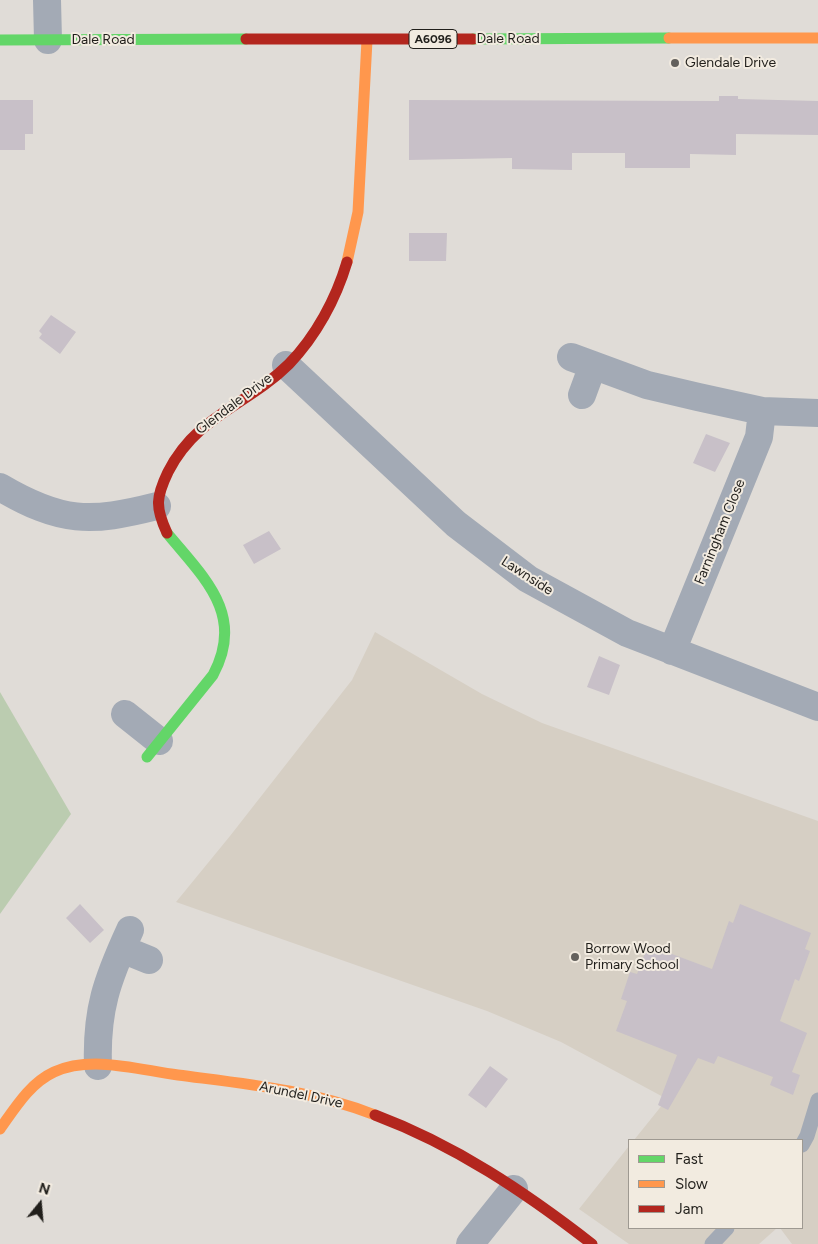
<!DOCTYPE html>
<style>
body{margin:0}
#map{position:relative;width:818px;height:1244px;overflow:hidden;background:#e0dcd7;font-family:Figtree,sans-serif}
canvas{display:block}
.legend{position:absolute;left:628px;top:1139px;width:175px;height:90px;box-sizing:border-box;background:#f2ebe0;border:1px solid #9e9991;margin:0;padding:6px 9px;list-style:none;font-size:15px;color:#211f1b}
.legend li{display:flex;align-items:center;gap:10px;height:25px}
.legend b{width:25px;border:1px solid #9e9991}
.north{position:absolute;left:15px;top:1179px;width:50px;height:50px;-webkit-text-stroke:4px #f2ebe0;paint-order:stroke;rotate:17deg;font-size:14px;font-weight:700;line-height:20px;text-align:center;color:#211f1b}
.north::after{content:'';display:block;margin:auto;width:18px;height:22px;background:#211f1b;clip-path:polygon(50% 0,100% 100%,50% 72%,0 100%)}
</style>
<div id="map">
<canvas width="818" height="1244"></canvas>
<ul class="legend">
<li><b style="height:6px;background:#63d668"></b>Fast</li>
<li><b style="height:6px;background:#ff974d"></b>Slow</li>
<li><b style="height:6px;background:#b3261e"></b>Jam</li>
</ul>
<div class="north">N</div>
</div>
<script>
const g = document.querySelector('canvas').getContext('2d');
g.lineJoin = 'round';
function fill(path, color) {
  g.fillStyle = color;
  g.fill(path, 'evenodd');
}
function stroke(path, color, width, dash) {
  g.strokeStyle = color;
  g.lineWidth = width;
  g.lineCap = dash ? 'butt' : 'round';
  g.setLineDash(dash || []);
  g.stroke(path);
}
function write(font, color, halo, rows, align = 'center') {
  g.font = font + ' Figtree,sans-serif';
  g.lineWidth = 4;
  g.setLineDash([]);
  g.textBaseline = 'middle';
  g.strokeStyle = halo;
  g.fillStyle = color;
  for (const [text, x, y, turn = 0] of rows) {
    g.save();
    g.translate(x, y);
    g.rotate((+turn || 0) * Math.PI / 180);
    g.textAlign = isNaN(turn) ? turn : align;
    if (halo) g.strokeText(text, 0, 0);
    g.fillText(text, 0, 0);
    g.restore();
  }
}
const built = new Path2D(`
 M 375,632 L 482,694 L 542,723 L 818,821 L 818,1244 L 792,1244 L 780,1228 L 802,1228 L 802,1140 L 634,1140 L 667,1099 L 561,1042 L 487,1011 L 176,902 L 230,836 L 352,680 Z
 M 629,1146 L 629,1228 L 777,1228 L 759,1244 L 629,1244 L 579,1209 Z`);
const green = new Path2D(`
 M 0,692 L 71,814 L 0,914 Z`);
const building = new Path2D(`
 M 719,96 L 738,96 L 738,99 L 818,101 L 818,135 L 736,134 L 736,155 L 690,154 L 690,168 L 625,168 L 625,153 L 572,153 L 572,170 L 512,169 L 512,158 L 409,160 L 409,100 L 719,101 Z
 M 0,100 L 33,100 L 33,134 L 25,134 L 25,150 L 0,150 Z
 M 409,233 L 447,233 L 446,261 L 409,261 Z
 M 51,315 L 76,332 L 60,354 L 39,338 L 42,334 L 39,331 Z
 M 706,434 L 730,443 L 715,472 L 693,463 Z
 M 269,531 L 281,549 L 254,564 L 243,545 Z
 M 599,656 L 620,665 L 609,695 L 587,687 Z
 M 80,904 L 104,930 L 90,943 L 66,918 Z
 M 740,904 L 811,933 L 805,949 L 810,951 L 799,981 L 795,979 L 780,1021 L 807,1033 L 792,1072 L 800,1075 L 793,1095 L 770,1085 L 773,1077 L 718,1056 L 714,1064 L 698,1058 L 668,1110 L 658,1105 L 677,1055 L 616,1031 L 627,1001 L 621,999 L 630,972 L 637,974 L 648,945 L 712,969 L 729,921 L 733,923 Z
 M 490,1066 L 508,1079 L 486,1108 L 468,1095 Z`);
const lane = new Path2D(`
 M 802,1145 L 807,1136 L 818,1100
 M 712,1244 L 727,1228`);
const street = new Path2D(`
 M 47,0 L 48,40
 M 571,357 L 647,385 L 698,397 L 762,411 L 818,413
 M 286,365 L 456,524 L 528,579 L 627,633 L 818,707
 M 582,395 L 593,365
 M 0,487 C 61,523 90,523 157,506
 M 672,651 L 759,437 L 762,411
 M 125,714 L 159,741
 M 122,949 L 149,960
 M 98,1066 C 96,1010 107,980 130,930
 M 470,1244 L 514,1189`);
const fast = new Path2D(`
 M 473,39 L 669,38
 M 0,40 L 246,39
 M 147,757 L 213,675 C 246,614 203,577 167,533`);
const slow = new Path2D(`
 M 669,38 L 818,38
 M 347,262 L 358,212 L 367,40
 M 0,1129 C 15,1108 30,1083 54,1072 C 92,1055 139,1070 178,1075 C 246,1084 311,1090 375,1115`);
const jam = new Path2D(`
 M 246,39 L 473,39
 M 167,533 C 155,507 156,497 168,472 C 197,415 248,405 289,364 C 316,336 336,299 347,262
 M 375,1115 C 455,1145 525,1192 592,1244`);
const markers = [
 [675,63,5,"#64615d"],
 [575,957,5,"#64615d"]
];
const shields = [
 [433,39,48]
];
const shieldNames = [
 ["A6096",433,39]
];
const streetNames = [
 ["Dale Road",508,39],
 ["Dale Road",103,40],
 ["Glendale Drive",234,404,-37],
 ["Farningham Close",720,532,-68],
 ["Lawnside",527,576,33],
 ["Arundel Drive",301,1095,12]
];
const poiNames = [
 ["Glendale Drive",685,63],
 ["Borrow Wood",585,949],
 ["Primary School",585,965]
];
fill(built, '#d6cfc4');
fill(green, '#bbccb0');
fill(building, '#c8c0c8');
stroke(lane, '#a3aab5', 15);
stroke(street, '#a3aab5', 28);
stroke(fast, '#63d668', 11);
stroke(slow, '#ff974d', 11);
stroke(jam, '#b3261e', 11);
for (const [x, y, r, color] of markers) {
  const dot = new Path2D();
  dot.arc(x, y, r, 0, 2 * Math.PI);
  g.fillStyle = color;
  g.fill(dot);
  stroke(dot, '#f2ebe0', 2);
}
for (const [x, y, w] of shields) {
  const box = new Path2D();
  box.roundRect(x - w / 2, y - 9.5, w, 19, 4);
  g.fillStyle = '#f2ebe0';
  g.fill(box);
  stroke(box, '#211f1b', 1);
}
write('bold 12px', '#211f1b', null, shieldNames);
write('14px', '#211f1b', '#f2ebe0', streetNames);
write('14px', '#211f1b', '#f2ebe0', poiNames, 'left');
</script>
